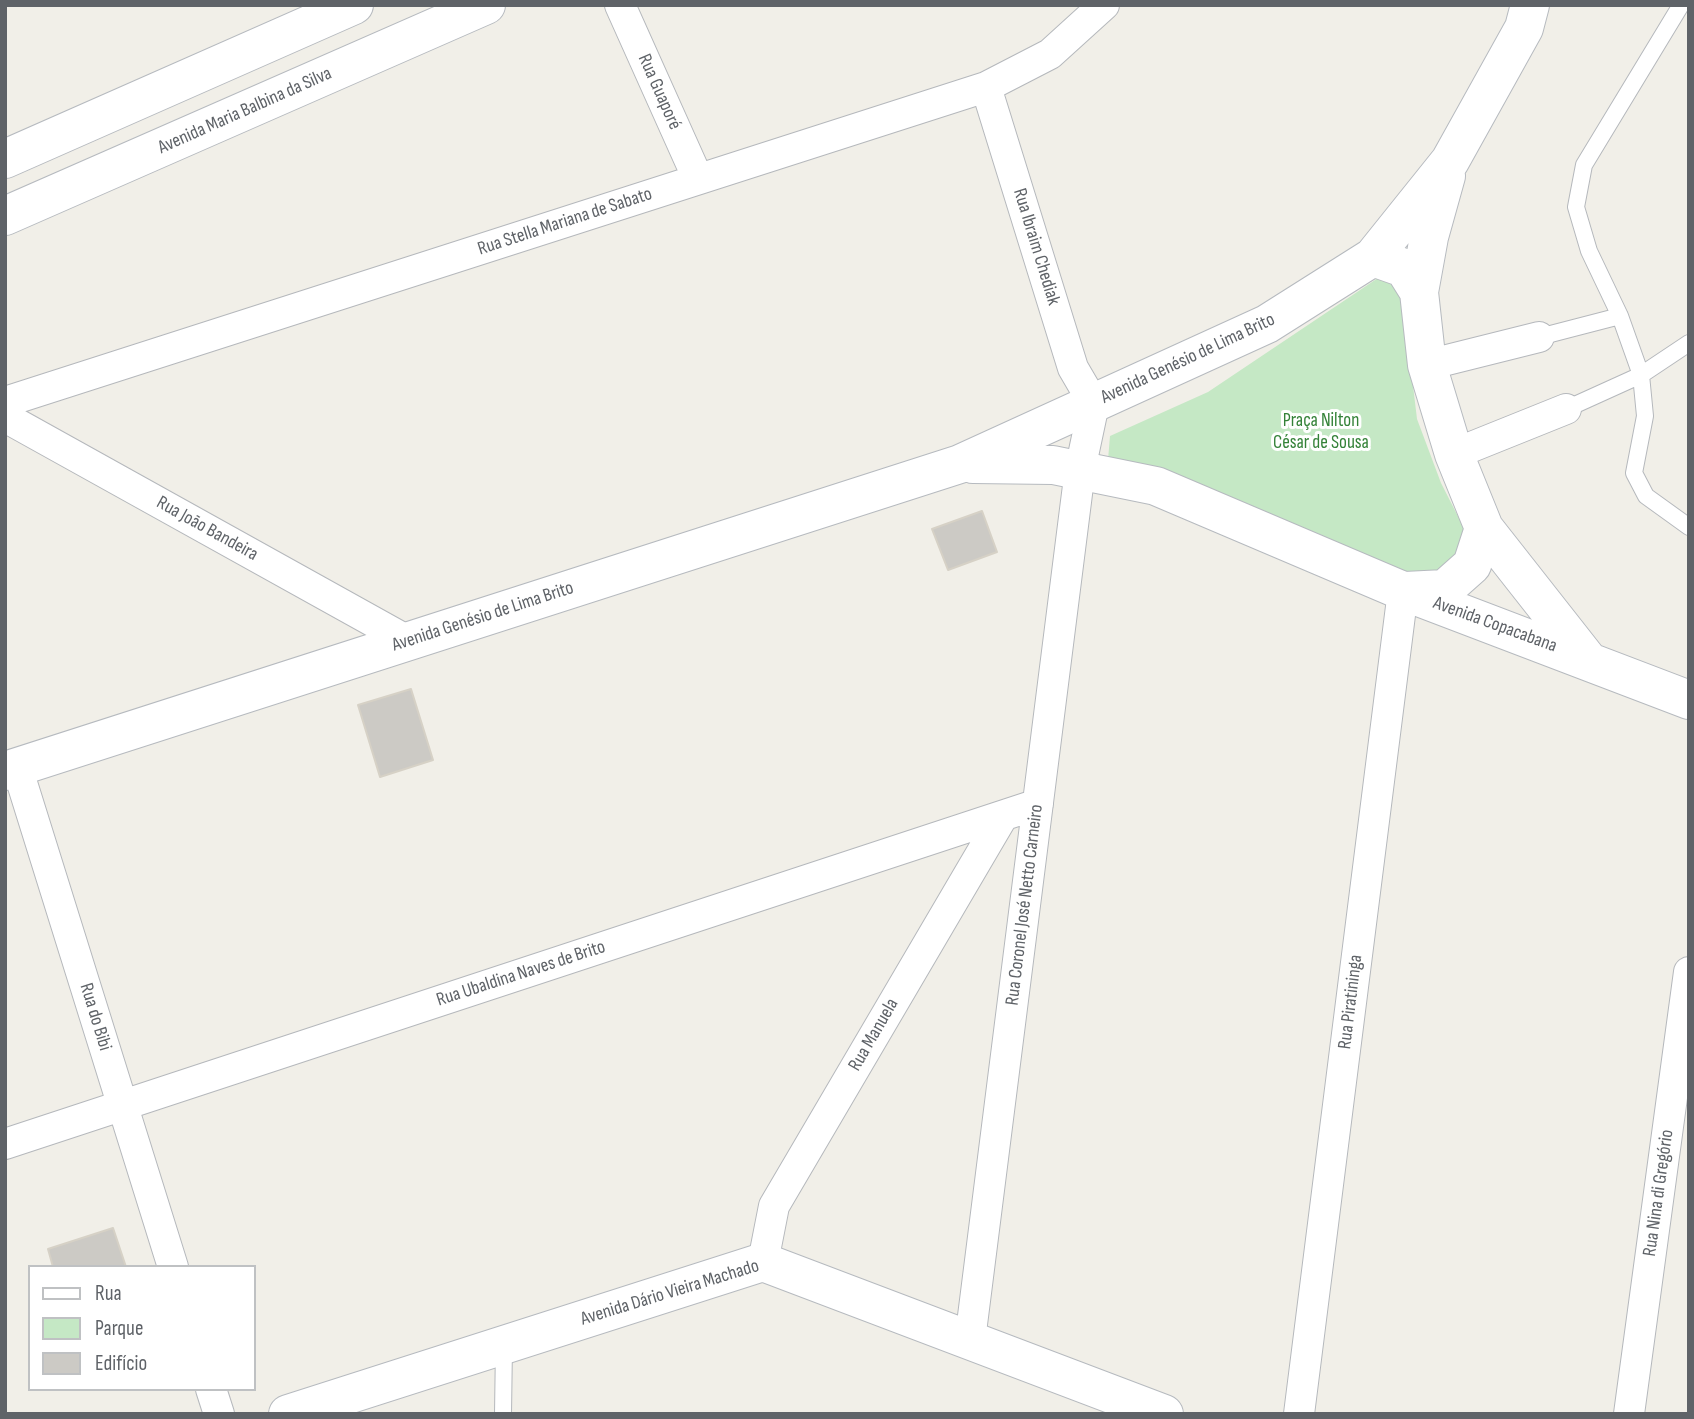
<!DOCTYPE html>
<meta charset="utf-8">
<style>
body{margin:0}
#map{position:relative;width:1694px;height:1419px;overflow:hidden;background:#f1efe8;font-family:"Sofia Sans Condensed",sans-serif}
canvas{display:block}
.frame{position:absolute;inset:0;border:7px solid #5f6368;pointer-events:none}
.legend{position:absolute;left:28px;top:1265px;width:228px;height:126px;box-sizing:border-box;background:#fff;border:2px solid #bfc1c3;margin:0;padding:9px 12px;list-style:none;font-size:21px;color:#5f6368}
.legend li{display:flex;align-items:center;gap:14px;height:35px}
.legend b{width:35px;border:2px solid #bfc1c3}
</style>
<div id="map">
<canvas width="1694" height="1419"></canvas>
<div class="frame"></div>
<ul class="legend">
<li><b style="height:9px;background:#fff"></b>Rua</li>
<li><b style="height:19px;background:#c5e8c5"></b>Parque</li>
<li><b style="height:19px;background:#cccac5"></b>Edifício</li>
</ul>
</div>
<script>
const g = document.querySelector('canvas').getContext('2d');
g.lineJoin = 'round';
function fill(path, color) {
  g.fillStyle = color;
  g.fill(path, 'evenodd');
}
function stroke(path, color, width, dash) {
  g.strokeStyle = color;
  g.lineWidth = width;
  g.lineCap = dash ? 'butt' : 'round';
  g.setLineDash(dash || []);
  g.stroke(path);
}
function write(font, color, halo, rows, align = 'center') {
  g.font = font + ' "Sofia Sans Condensed",sans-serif';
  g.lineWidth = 6;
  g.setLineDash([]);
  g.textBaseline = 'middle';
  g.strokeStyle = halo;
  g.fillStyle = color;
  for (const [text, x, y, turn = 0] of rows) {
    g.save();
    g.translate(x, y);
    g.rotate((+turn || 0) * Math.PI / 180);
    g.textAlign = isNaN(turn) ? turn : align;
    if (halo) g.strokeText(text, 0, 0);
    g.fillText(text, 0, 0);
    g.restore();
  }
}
const green = new Path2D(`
 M 1378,278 L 1394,279 L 1402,294 L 1417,419 L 1441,483 L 1468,536 L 1455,564 L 1418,579 L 1108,460 L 1110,436 L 1208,392 Z`);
const building = new Path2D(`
 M 982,511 L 997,552 L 948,570 L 932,529 Z
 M 411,689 L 433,760 L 380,777 L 358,705 Z
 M 113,1228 L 126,1267 L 53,1267 L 48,1249 Z`);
const lane = new Path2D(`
 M 1681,5 L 1584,165 L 1576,207 L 1589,251 L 1620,316 L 1641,375 L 1645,416 L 1634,473 L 1646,496 L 1689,527
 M 1539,337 L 1620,316
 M 1566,409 L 1641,375 L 1689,343
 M 503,1414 L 504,1345`);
const street = new Path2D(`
 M 620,5 L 698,179
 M 1427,365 L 1539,337
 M 5,402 L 986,87 L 1050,54 L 1104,5
 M 5,417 L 408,641
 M 1454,454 L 1566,409
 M 17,767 L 173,1267
 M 5,1144 L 1038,804
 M 763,1262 L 774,1206 L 1003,816
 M 970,1340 L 1080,470 L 1094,404 L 1073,368 L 986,87
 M 211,1389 L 219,1414
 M 1299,1414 L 1403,591
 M 1629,1414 L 1689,972`);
const secondary = new Path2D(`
 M 5,159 L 354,5
 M 5,216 L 486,5
 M 1373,257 L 1404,268 L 1419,292 L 1427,365 L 1454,454 L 1484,528 L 1587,659
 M 1419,292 L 1429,237 L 1446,176
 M 973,464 L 1053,465 L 1156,486 L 1403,591 L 1689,700
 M 1405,591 L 1445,589 L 1472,565 L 1484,528
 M 5,771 L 960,464 L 1267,324 L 1373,257 L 1450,161 L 1524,28 L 1530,5
 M 288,1414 L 763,1262 L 1164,1414`);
const streetNames = [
 ["Rua Guaporé",659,92,66],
 ["Avenida Maria Balbina da Silva",245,111,-24],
 ["Rua Stella Mariana de Sabato",565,222,-18],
 ["Rua Ibraim Chediak",1036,247,73],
 ["Avenida Genésio de Lima Brito",1188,359,-25],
 ["Rua João Bandeira",207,529,29],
 ["Avenida Genésio de Lima Brito",483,617,-18],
 ["Avenida Copacabana",1495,625,20],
 ["Rua Coronel José Netto Carneiro",1025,905,-83],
 ["Rua Ubaldina Naves de Brito",521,974,-18],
 ["Rua Piratininga",1351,1002,-83],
 ["Rua do Bibi",95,1017,73],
 ["Rua Manuela",874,1035,-60],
 ["Rua Nina di Gregório",1659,1193,-82],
 ["Avenida Dário Vieira Machado",670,1293,-17]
];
const parkNames = [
 ["Praça Nilton",1321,421],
 ["César de Sousa",1321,443]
];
fill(green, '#c5e8c5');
fill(building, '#cccac5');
stroke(building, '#d6d1c6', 2);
stroke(lane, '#b5b8bc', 18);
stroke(street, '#b5b8bc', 32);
stroke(secondary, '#b6babf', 40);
stroke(lane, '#fff', 16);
stroke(street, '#fff', 30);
stroke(secondary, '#fff', 38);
write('19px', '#5f6368', '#fff', streetNames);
write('19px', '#348238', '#fff', parkNames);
</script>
